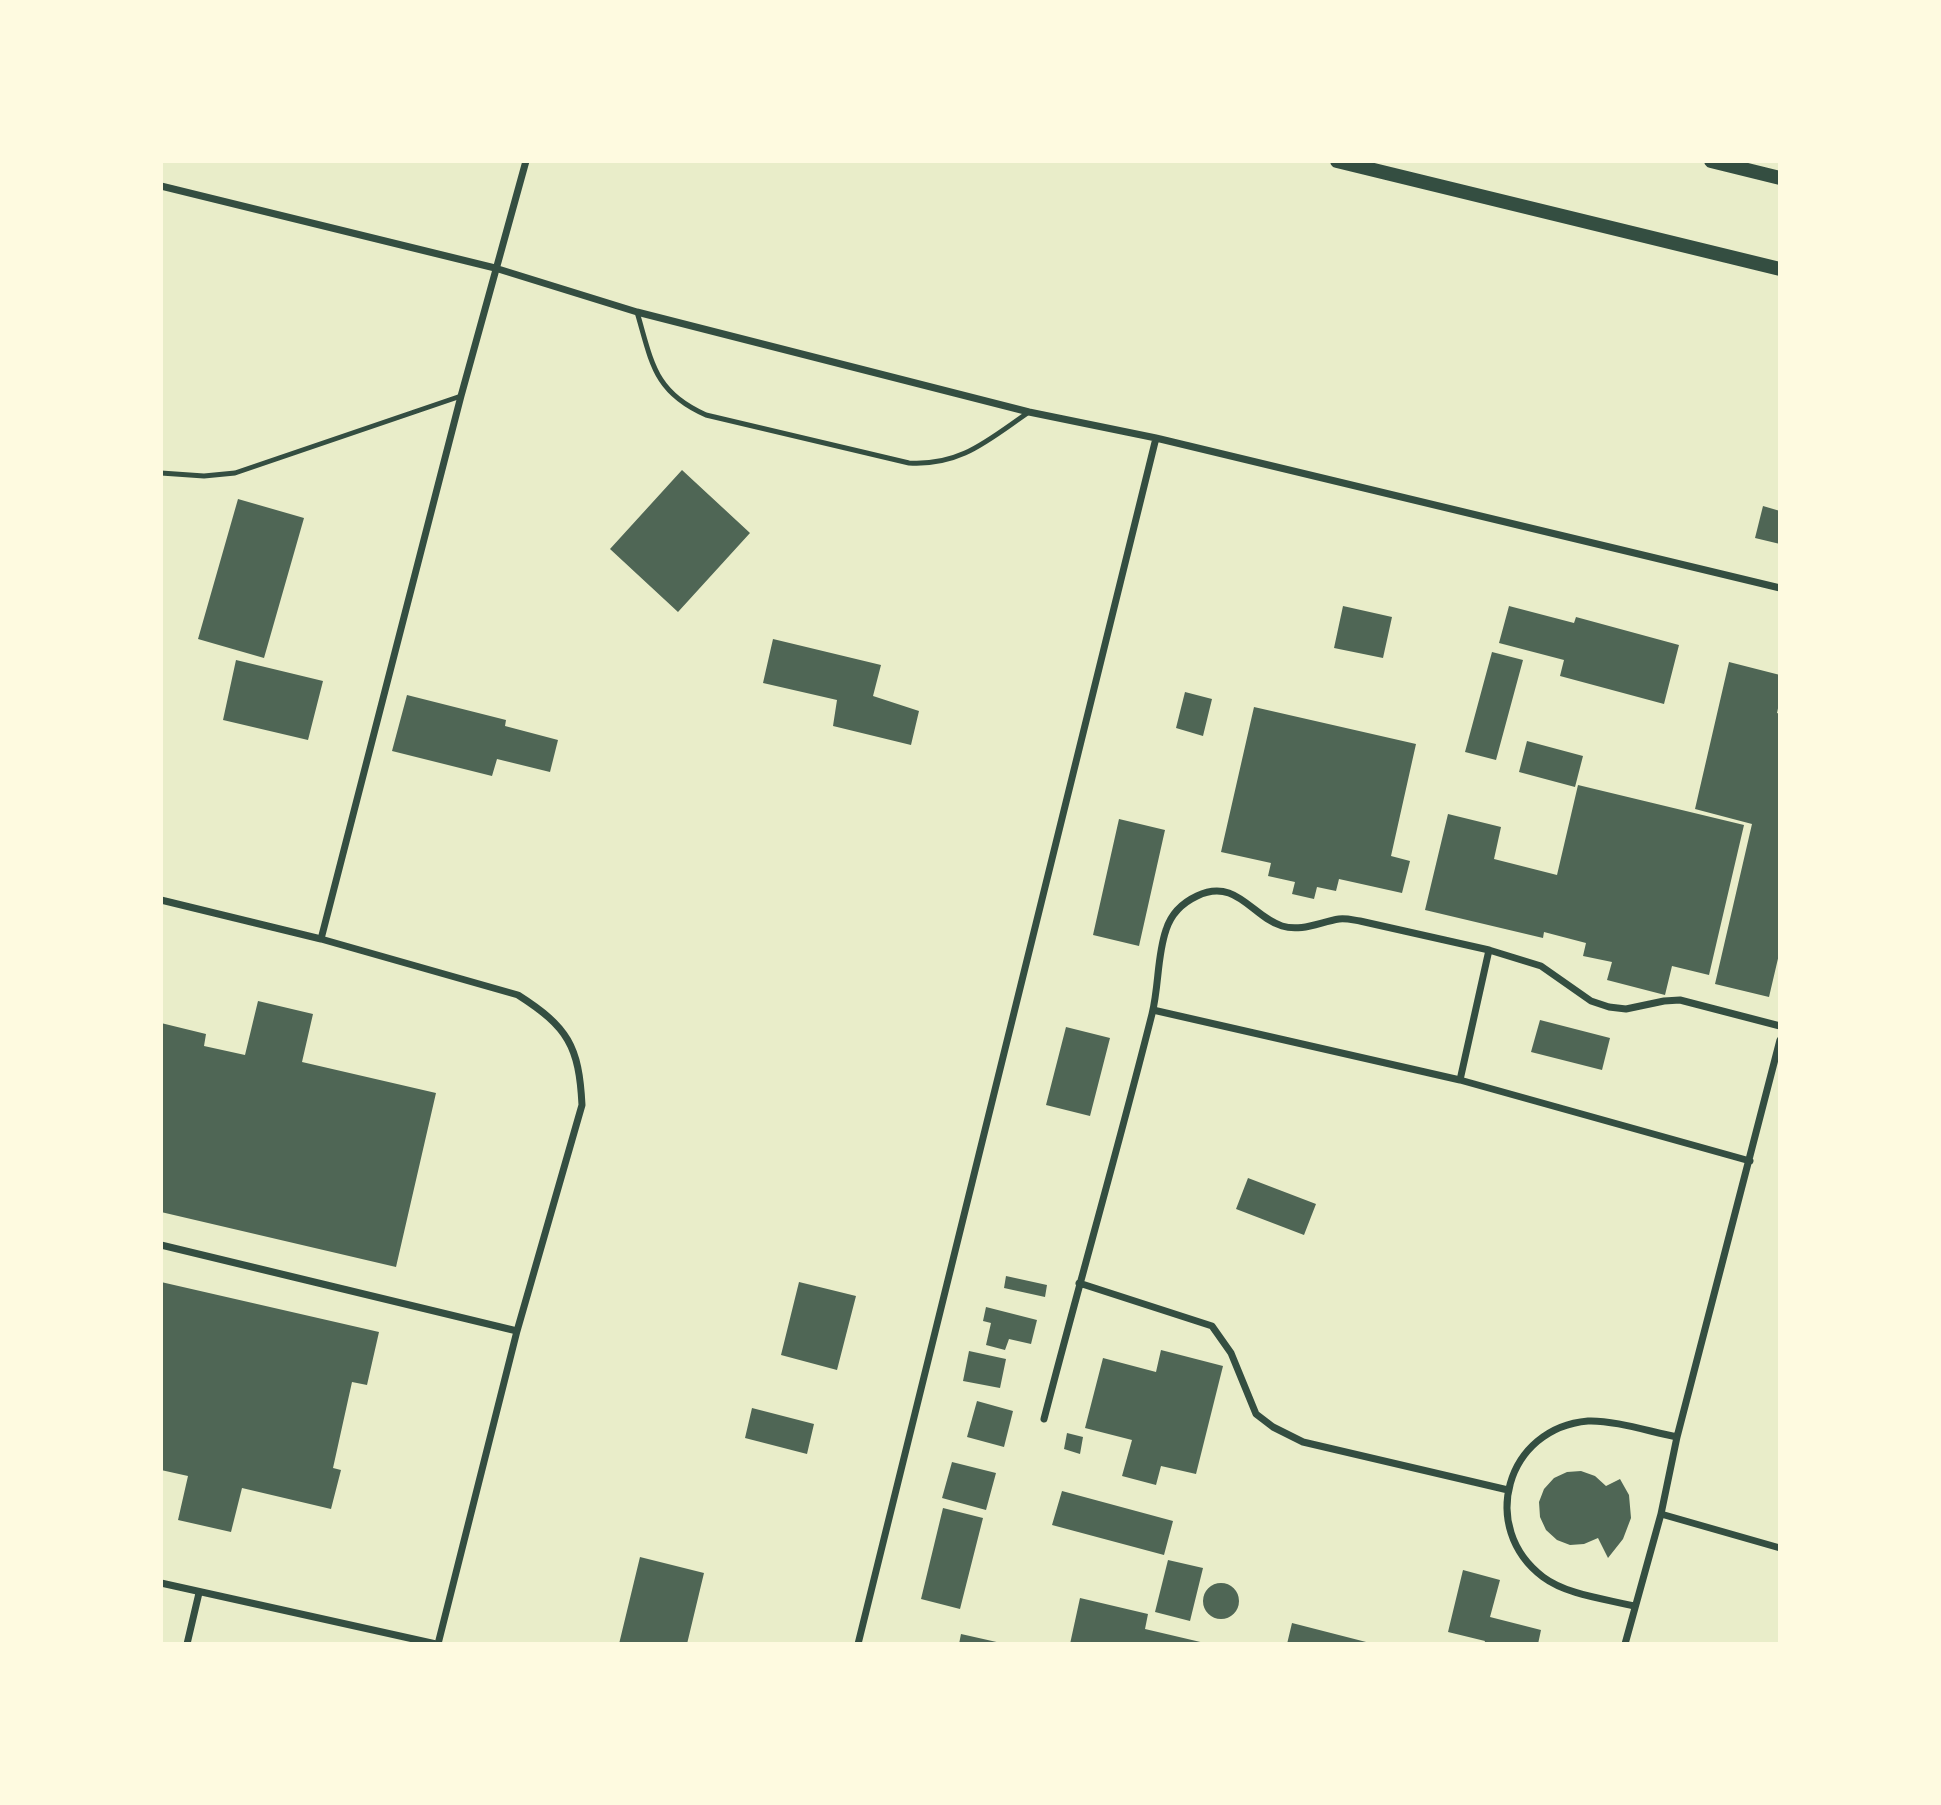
<!DOCTYPE html>
<style>
body{margin:0}
#map{position:relative;width:1941px;height:1805px;overflow:hidden;background:#e9edc9;font-family:"Public Sans",sans-serif}
canvas{display:block}
.frame{position:absolute;inset:0;border:163px solid #fefae0;pointer-events:none}
</style>
<div id="map">
<canvas width="1941" height="1805"></canvas>
<div class="frame"></div>
</div>
<script>
const g = document.querySelector('canvas').getContext('2d');
g.lineJoin = 'round';
function fill(path, color) {
  g.fillStyle = color;
  g.fill(path, 'evenodd');
}
function stroke(path, color, width, dash) {
  g.strokeStyle = color;
  g.lineWidth = width;
  g.lineCap = dash ? 'butt' : 'round';
  g.setLineDash(dash || []);
  g.stroke(path);
}
const building = new Path2D(`
 M 682,470 L 750,533 L 678,612 L 610,549 Z
 M 238,499 L 304,518 L 264,658 L 198,639 Z
 M 1763,506 L 1780,511 L 1780,544 L 1755,538 Z
 M 1343,606 L 1392,617 L 1383,658 L 1334,648 Z
 M 1509,606 L 1574,623 L 1576,617 L 1679,645 L 1664,704 L 1560,676 L 1564,660 L 1499,643 Z
 M 773,639 L 881,665 L 873,696 L 919,711 L 911,745 L 833,726 L 837,700 L 763,683 Z
 M 1492,652 L 1523,660 L 1496,760 L 1465,752 Z
 M 236,660 L 323,681 L 308,740 L 223,720 Z
 M 1729,662 L 1780,675 L 1780,699 L 1777,713 L 1780,714 L 1780,950 L 1769,997 L 1715,984 L 1752,824 L 1695,809 Z
 M 1185,692 L 1212,699 L 1203,736 L 1176,728 Z
 M 407,695 L 506,720 L 505,726 L 558,740 L 550,772 L 497,759 L 492,776 L 392,751 Z
 M 1254,707 L 1416,744 L 1391,856 L 1410,861 L 1402,893 L 1339,879 L 1336,891 L 1317,887 L 1314,899 L 1292,894 L 1295,882 L 1268,876 L 1271,863 L 1221,852 Z
 M 1527,741 L 1583,756 L 1575,787 L 1519,772 Z
 M 1578,785 L 1744,825 L 1709,975 L 1672,966 L 1665,995 L 1607,980 L 1612,962 L 1583,956 L 1586,943 L 1544,932 L 1543,938 L 1425,910 L 1448,814 L 1501,827 L 1494,859 L 1557,875 Z
 M 1119,819 L 1165,830 L 1139,946 L 1093,935 Z
 M 258,1001 L 313,1014 L 302,1062 L 436,1093 L 396,1267 L 161,1212 L 161,1023 L 206,1034 L 204,1046 L 245,1055 Z
 M 1540,1020 L 1610,1038 L 1602,1070 L 1531,1052 Z
 M 1066,1027 L 1110,1038 L 1090,1116 L 1046,1105 Z
 M 1248,1178 L 1316,1204 L 1304,1235 L 1236,1209 Z
 M 1006,1276 L 1047,1285 L 1045,1297 L 1004,1288 Z
 M 161,1282 L 379,1332 L 367,1385 L 352,1382 L 333,1468 L 341,1470 L 331,1509 L 242,1488 L 231,1532 L 178,1520 L 188,1476 L 161,1470 Z
 M 799,1282 L 856,1296 L 837,1370 L 781,1355 Z
 M 986,1307 L 1037,1320 L 1031,1344 L 1009,1339 L 1005,1350 L 986,1345 L 991,1323 L 983,1321 Z
 M 1161,1350 L 1223,1366 L 1196,1474 L 1161,1466 L 1156,1485 L 1122,1476 L 1132,1440 L 1085,1428 L 1103,1358 L 1156,1372 Z
 M 969,1351 L 1006,1359 L 1000,1388 L 963,1381 Z
 M 977,1401 L 1013,1411 L 1004,1447 L 967,1437 Z
 M 752,1408 L 814,1424 L 807,1454 L 745,1438 Z
 M 1067,1433 L 1083,1437 L 1080,1454 L 1064,1449 Z
 M 952,1462 L 996,1473 L 986,1510 L 942,1498 Z
 M 1581,1471 L 1595,1476 L 1606,1486 L 1620,1479 L 1629,1495 L 1631,1518 L 1623,1539 L 1608,1558 L 1598,1538 L 1584,1544 L 1570,1545 L 1557,1540 L 1546,1530 L 1540,1517 L 1539,1502 L 1544,1489 L 1554,1478 L 1567,1472 Z
 M 1062,1491 L 1173,1521 L 1164,1555 L 1052,1525 Z
 M 943,1508 L 983,1518 L 960,1609 L 921,1599 Z
 M 640,1557 L 704,1573 L 687,1644 L 619,1644 Z
 M 1168,1560 L 1203,1568 L 1190,1621 L 1155,1612 Z
 M 1463,1570 L 1500,1580 L 1490,1617 L 1541,1630 L 1538,1644 L 1484,1644 L 1485,1641 L 1448,1632 Z
 M1203 1601a18 18 0 1 1 36 0a18 18 0 1 1-36 0Z
 M 1080,1598 L 1148,1614 L 1145,1629 L 1209,1644 L 1070,1644 Z
 M 1292,1623 L 1370,1643 L 1370,1644 L 1287,1644 Z
 M 961,1634 L 1001,1643 L 1001,1644 L 959,1644 Z`);
const service = new Path2D(`
 M 637,312 C 652,363 654,392 706,415 L 909,463 C 961,466 988,440 1029,412
 M 161,473 L 204,476 L 235,473 L 461,396`);
const minor = new Path2D(`
 M 161,186 L 495,268 L 637,312 L 1029,412 L 1156,438 L 1780,588
 M 161,900 L 321,939 L 518,995 C 568,1027 579,1046 582,1105 L 517,1331 L 438,1644
 M 321,939 L 461,396 L 526,161
 M 1153,1010 L 1460,1080 L 1750,1161
 M 1460,1080 L 1489,950
 M 161,1245 L 517,1331
 M 1079,1283 L 1212,1326 L 1231,1353 L 1256,1414 L 1273,1427 L 1303,1442 L 1508,1490
 M 1044,1419 C 1079,1284 1118,1149 1152,1014 C 1159,986 1157,956 1166,930 C 1171,914 1182,903 1197,896 C 1236,877 1252,917 1282,926 C 1301,932 1320,922 1339,919 C 1346,918 1353,920 1360,921 L 1489,950 L 1541,966 L 1591,1001 L 1609,1007 L 1626,1009 L 1664,1001 L 1680,1000 L 1780,1026
 M 1661,1514 L 1780,1548
 M 161,1583 L 436,1644
 M 1634,1606 C 1606,1599 1567,1595 1543,1577 C 1478,1528 1506,1428 1588,1421 C 1614,1420 1651,1432 1677,1437
 M 187,1644 L 199,1593
 M 858,1644 L 1156,438
 M 1625,1644 L 1661,1514 L 1677,1437 L 1780,1040`);
const secondary = new Path2D(`
 M 1337,161 L 1780,269
 M 1711,161 L 1780,178`);
fill(building, '#4f6655');
stroke(service, '#344e41', 5);
stroke(minor, '#344e41', 7);
stroke(secondary, '#344e41', 14);
</script>
